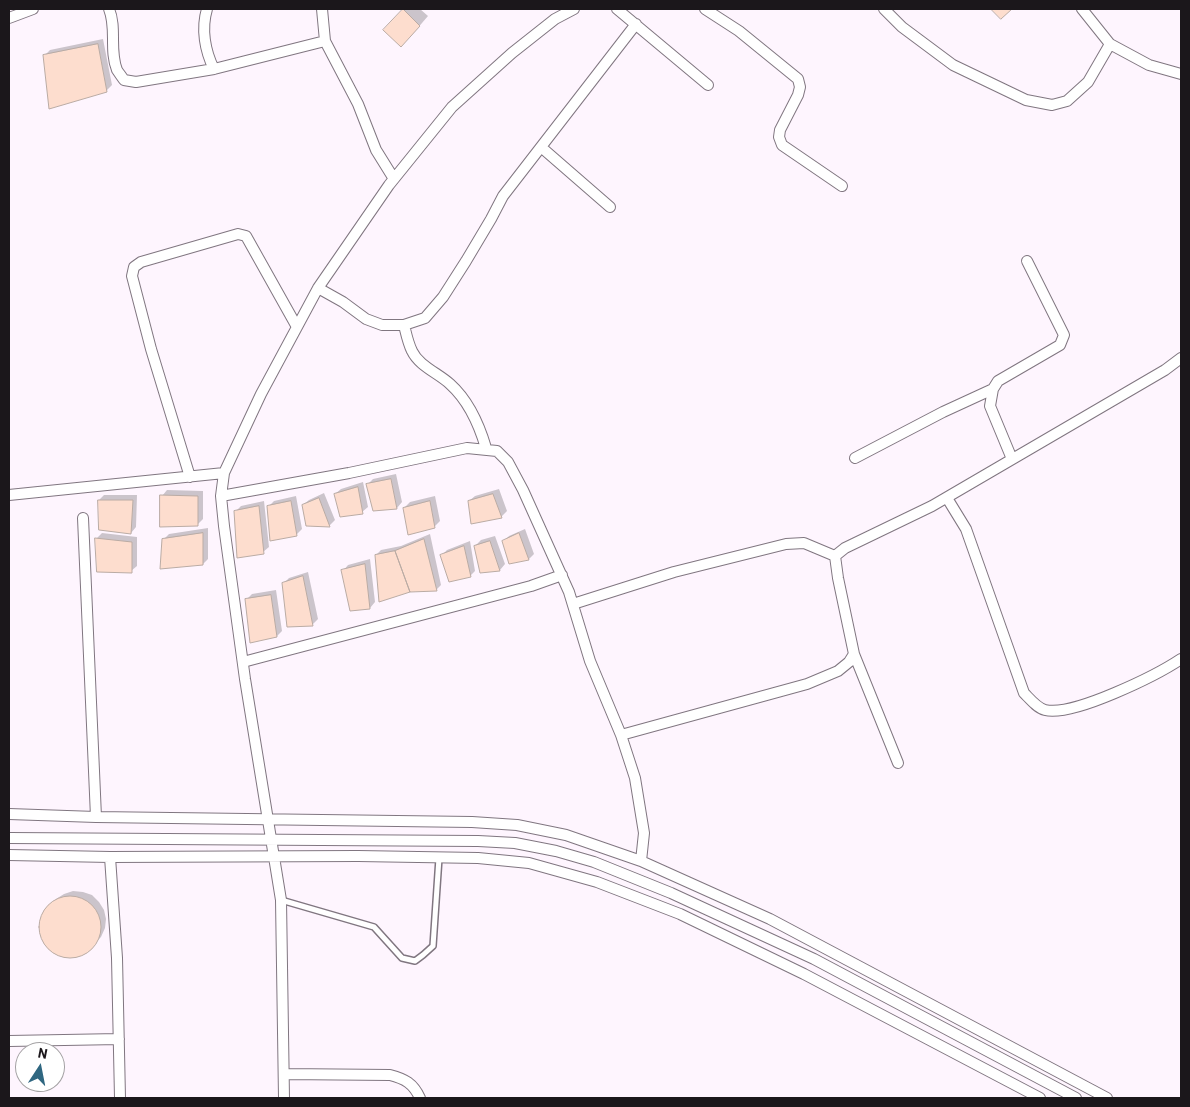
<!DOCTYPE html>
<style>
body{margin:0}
#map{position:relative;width:1190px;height:1107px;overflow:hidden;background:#fef5fe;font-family:Barlow,sans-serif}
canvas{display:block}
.frame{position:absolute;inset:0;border:10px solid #1b171b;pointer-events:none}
.north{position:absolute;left:15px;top:1042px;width:50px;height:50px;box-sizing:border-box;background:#fff;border:1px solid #a4a2a4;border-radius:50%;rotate:11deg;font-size:14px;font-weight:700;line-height:20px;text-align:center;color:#1b171b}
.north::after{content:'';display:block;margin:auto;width:18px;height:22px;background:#2f6781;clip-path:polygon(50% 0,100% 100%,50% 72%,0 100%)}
</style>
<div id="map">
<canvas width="1190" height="1107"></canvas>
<div class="frame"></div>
<div class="north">N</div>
</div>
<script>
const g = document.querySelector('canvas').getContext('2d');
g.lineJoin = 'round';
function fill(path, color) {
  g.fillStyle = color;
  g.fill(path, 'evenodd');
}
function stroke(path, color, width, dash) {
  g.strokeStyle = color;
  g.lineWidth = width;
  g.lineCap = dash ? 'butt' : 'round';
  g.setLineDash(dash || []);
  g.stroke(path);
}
const shadow = new Path2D(`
 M 404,9 L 420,9 L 428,16 L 410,37 L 385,30 Z
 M 103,39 L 112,85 L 106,91 L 44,56 L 50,50 Z
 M 396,474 L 402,502 L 397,508 L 374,510 L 368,484 L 373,479 Z
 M 363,482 L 368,507 L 362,512 L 335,494 L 341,489 Z
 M 499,489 L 507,511 L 501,517 L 472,522 L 469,501 L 475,496 Z
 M 167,490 L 203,491 L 203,519 L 197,525 L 162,496 Z
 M 324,493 L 335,520 L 329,526 L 303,505 L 309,500 Z
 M 104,495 L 137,495 L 136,527 L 131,533 L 99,500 Z
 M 296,496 L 302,529 L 296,535 L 268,507 L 274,501 Z
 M 435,496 L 440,521 L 435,526 L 404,508 L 410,502 Z
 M 264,501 L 269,547 L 263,552 L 235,512 L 241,506 Z
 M 208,528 L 208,559 L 203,564 L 163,540 L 169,534 Z
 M 525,529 L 534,554 L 529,559 L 504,541 L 509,536 Z
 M 102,533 L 137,537 L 137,566 L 131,571 L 96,539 Z
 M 430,534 L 441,585 L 436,590 L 376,555 L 381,550 L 401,546 Z
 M 495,536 L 505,564 L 500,570 L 481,572 L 475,546 L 481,540 Z
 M 470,541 L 475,571 L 470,576 L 441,556 L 447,550 Z
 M 370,559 L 375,602 L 370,608 L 343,571 L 348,565 Z
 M 308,572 L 318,619 L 312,625 L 283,584 L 289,578 Z
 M 276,590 L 282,631 L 277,636 L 246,600 L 252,594 Z
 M 73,891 L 83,892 L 92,895 L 99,902 L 104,910 L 106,919 L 105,928 L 101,937 L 88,950 L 80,955 L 70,956 L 60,954 L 51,950 L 45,942 L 41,933 L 41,923 L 44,913 L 56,899 L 64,894 Z`);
const building = new Path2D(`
 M 403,9 L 420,26 L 401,47 L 383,30 Z
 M 991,9 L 1012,9 L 1001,19 Z
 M 98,44 L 107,92 L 49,109 L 43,55 Z
 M 391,479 L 397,509 L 373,511 L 366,484 Z
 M 358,487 L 363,514 L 340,517 L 334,494 Z
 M 493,494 L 502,518 L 471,524 L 468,501 Z
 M 160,495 L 198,496 L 198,526 L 160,527 Z
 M 319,498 L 330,527 L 306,526 L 302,505 Z
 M 98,500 L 133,500 L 131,534 L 99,530 Z
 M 291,501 L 297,536 L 270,541 L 267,506 Z
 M 430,501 L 435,528 L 408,535 L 403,508 Z
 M 259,506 L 264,554 L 237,558 L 234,511 Z
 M 203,533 L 203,565 L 160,569 L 162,539 Z
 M 519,533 L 529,560 L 509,564 L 502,541 Z
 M 95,538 L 132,542 L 132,573 L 97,572 Z
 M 424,539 L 437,591 L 410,592 L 395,551 Z
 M 490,541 L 500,571 L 480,573 L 474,546 Z
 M 464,546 L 471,577 L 449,582 L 440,555 Z
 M 395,551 L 410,592 L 379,602 L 375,555 Z
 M 365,564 L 370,609 L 350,611 L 341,570 Z
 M 303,576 L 313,626 L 287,627 L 282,583 Z
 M 271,595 L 277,637 L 250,643 L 245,599 Z
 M39 927a31 31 0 1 1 62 0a31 31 0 1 1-62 0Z`);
const service = new Path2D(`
 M 281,900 L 374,927 L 402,958 L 415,961 L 423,955 L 433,946 L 439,858`);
const minor = new Path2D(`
 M 109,9 C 117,28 109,50 117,70 C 119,73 122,77 124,80 L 136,82 L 214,69 L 325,41
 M 207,9 C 201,29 205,51 214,69
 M 322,9 L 325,41 L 358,104 L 376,150 L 394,179
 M 617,9 L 708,85
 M 705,9 L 739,31 L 798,79 L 800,87 L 798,95 L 780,130 L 779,137 L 782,145 L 842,186
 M 884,9 L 902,27 L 953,65 L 1026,100 L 1052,105 L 1067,101 L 1088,82 L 1110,44
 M 1082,9 L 1110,44 L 1149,65 L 1181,74
 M 9,18 L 33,9
 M 541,147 L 610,207
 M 318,288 L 343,302 L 366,319 L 382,325 L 404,325 L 425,318 L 443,297 L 466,261 L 491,219 L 503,196 L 636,24
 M 404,325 C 406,333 408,343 412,351 C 419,366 438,373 450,384 C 469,401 479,424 486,448
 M 855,458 L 943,412 L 993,389
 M 1012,459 L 990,406 L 993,389 L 998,381 L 1060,345 L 1064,335 L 1027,261
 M 190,477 L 151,349 L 132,276 L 134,267 L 141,262 L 238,234 L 246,236 L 297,327
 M 9,495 L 224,473
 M 221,496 L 349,473 L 467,448 L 497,451 L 508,462 L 523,490 L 569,592 L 590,661 L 621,735 L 635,778 L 644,833 L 641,861
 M 947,498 L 966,529 L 1024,693 C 1030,699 1037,708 1045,710 C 1073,717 1157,675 1181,659
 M 83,518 L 96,817
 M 835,556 L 845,548 L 932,506 L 1165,370 L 1181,358
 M 835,556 L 838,578 L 854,654 L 898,763
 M 573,604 L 674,572 L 786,544 L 804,543 L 835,556
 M 243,662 L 531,586 L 562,575
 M 621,735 L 807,684 L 838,671 L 849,662 L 854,654
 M 9,814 L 96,817 L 472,822 L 517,825 L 566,835 L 641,861 L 770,919 L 1107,1098
 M 9,838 L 478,841 L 515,843 L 556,851 L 594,862 L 671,893 L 814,959 L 1076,1098
 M 9,855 L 110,857 L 358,856 L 478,858 L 529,863 L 597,882 L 680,914 L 804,974 L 1040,1098
 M 110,857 L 117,958 L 120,1098
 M 9,1041 L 119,1039
 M 284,1074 L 390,1075 C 405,1079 413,1083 420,1098
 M 284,1098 L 281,900 L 245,679 L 224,526 L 221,496 L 224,473 L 261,394 L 318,288 L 389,185 L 452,107 L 512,53 L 555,19 L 574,9`);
fill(shadow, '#0003');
fill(building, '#fdddce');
stroke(building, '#baaba4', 1);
stroke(service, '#807680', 8);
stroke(minor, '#807680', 12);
stroke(service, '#fff', 5);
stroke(minor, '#fff', 10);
</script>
